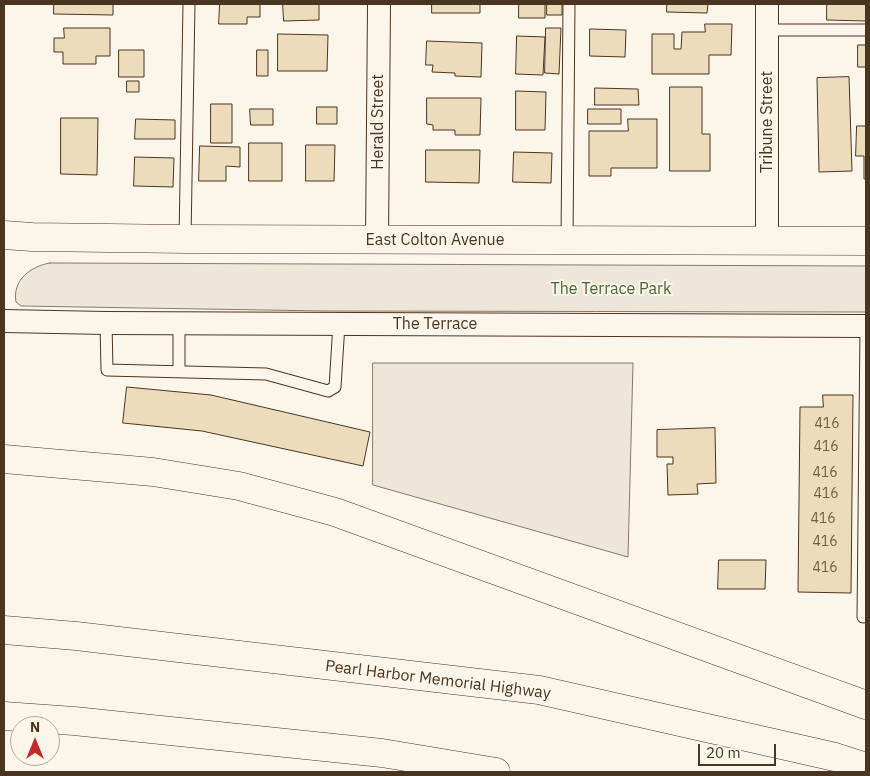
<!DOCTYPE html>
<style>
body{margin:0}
#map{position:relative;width:870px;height:776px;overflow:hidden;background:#fbf6e9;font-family:"IBM Plex Sans",sans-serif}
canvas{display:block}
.frame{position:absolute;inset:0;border:5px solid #4a3520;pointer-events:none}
.north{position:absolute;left:10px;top:716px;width:50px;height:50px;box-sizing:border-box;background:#fbf6e9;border:1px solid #b4a999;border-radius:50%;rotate:0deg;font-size:14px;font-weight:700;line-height:20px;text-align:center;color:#4a3520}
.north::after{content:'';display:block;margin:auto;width:18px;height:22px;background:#c62828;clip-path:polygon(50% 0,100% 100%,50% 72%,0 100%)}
.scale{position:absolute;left:698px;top:744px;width:78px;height:22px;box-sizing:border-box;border:2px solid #4a3520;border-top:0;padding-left:6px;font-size:15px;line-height:18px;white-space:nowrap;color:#4a3520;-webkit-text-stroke:4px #fbf6e9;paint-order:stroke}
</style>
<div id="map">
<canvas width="870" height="776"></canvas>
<div class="frame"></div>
<div class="north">N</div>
<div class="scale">20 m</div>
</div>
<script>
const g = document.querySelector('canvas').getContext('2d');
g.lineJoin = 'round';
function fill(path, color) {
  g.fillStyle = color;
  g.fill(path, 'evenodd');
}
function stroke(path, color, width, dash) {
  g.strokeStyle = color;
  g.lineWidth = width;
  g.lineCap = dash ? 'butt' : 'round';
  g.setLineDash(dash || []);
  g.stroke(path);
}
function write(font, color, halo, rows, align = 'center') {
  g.font = font + ' "IBM Plex Sans",sans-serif';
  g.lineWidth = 4;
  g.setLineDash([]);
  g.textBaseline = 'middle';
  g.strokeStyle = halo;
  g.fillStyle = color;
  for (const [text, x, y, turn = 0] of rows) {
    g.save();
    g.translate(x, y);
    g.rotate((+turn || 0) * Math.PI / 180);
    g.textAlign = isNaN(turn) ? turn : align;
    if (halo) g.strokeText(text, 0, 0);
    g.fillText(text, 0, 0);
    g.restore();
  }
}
const green = new Path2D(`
 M 50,263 L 866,266 L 866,312 L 325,311 L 21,306 L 16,302 C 12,280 31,266 50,263 Z
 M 373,363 L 633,363 L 628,557 L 373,485 Z`);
const building = new Path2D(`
 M 54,4 L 113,4 L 113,15 L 54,14 Z
 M 220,4 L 260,4 L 260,17 L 247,17 L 247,24 L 219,24 Z
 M 283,4 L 319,4 L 319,20 L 284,21 Z
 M 432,4 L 480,4 L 480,13 L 432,13 Z
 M 519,4 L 545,4 L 545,18 L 519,18 Z
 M 547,4 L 562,4 L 562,15 L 547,15 Z
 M 667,4 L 708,4 L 707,13 L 667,12 Z
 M 827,4 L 866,4 L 866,21 L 827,20 Z
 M 705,24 L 732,24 L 731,55 L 709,55 L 709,74 L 652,74 L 652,34 L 674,34 L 674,49 L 681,49 L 682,32 L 705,32 Z
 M 64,28 L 110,28 L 110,56 L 96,56 L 96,64 L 63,64 L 63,52 L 54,52 L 54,38 L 64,38 Z
 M 546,28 L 561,28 L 559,74 L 545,73 Z
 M 590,29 L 626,30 L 625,57 L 590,56 Z
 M 278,34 L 328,35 L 327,71 L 278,71 Z
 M 517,36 L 545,37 L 543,75 L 516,74 Z
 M 427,41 L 482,43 L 481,77 L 455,76 L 455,73 L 432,72 L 433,65 L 426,65 Z
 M 858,45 L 866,45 L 866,67 L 858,67 Z
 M 119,50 L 144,50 L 144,77 L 119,77 Z
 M 257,50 L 268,50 L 268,76 L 257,76 Z
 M 849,77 L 852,171 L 819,172 L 817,78 Z
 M 127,81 L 139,81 L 139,92 L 127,92 Z
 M 670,87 L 702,87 L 702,134 L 710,134 L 710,171 L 670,171 Z
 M 595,88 L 638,89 L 639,105 L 595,105 Z
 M 516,91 L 546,92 L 545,130 L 516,130 Z
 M 427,98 L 481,98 L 480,135 L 455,135 L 455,130 L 433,130 L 433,125 L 427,124 Z
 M 211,104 L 232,104 L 232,143 L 211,143 Z
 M 317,107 L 337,107 L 337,124 L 317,124 Z
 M 250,109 L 273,109 L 273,125 L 251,125 Z
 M 588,109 L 621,109 L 621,124 L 588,124 Z
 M 61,118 L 98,118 L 97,175 L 61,174 Z
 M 136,119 L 175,120 L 175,139 L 135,139 Z
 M 628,119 L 657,119 L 657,168 L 611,168 L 611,176 L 589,176 L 589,131 L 628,131 Z
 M 857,126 L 866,126 L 866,179 L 864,179 L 864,156 L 856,156 Z
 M 249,143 L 282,143 L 282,181 L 249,181 Z
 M 306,145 L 335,145 L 334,181 L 306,181 Z
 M 200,146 L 240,147 L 240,167 L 226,166 L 226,181 L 199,181 Z
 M 426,150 L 480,150 L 479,183 L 426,182 Z
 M 514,152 L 552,153 L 551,183 L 513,182 Z
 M 135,157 L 174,158 L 173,187 L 134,186 Z
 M 127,387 L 211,395 L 370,432 L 363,466 L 202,431 L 123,423 Z
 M 823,395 L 853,395 L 851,593 L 798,592 L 800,407 L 823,407 Z
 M 715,428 L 716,483 L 697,484 L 698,494 L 668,495 L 667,464 L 673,464 L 673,457 L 657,457 L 657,430 Z
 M 719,560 L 766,560 L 765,589 L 718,589 Z`);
const service = new Path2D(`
 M 767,30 L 866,30
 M 185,239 L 189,4
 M 567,240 L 569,4
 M 106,323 L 107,370 L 266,374 L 328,391 L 335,387 L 339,324
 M 179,324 L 179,372
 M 863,617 L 866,326`);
const minor = new Path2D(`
 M 377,240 L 379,4
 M 767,240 L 767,4
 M 4,321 L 106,323 L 866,326`);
const tertiary = new Path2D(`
 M 4,235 L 32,237 L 185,239 L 866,241`);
const motorway = new Path2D(`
 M 4,459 L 153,472 L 239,486 L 335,512 L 866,705
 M 4,630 L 76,636 L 539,690 L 835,757 L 866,767
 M 4,716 L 74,721 L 382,753 L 496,772`);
const numberNames = [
 ["416",827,424],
 ["416",826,447],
 ["416",825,473],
 ["416",826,494],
 ["416",823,519],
 ["416",825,542],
 ["416",825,568]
];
const streetNames = [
 ["Herald Street",378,122,-90],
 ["Tribune Street",767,122,-90],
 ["East Colton Avenue",435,240],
 ["The Terrace",435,324],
 ["Pearl Harbor Memorial Highway",438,680,7]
];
const parkNames = [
 ["The Terrace Park",611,289]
];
fill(green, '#ede6d9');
stroke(green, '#887966', 1);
fill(building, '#ecdcbc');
stroke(building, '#4a3520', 1);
stroke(service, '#4a3520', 13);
stroke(minor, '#4a3520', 24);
stroke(tertiary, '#4a3520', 29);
stroke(motorway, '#4a3520', 29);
stroke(service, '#fbf6e9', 11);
stroke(minor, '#fbf6e9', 22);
stroke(tertiary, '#fbf6e9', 28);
stroke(motorway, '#fbf6e9', 28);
write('14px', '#725f47', null, numberNames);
write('16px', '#4a3520', '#fbf6e9', streetNames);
write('16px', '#436837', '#fbf6e9', parkNames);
</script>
